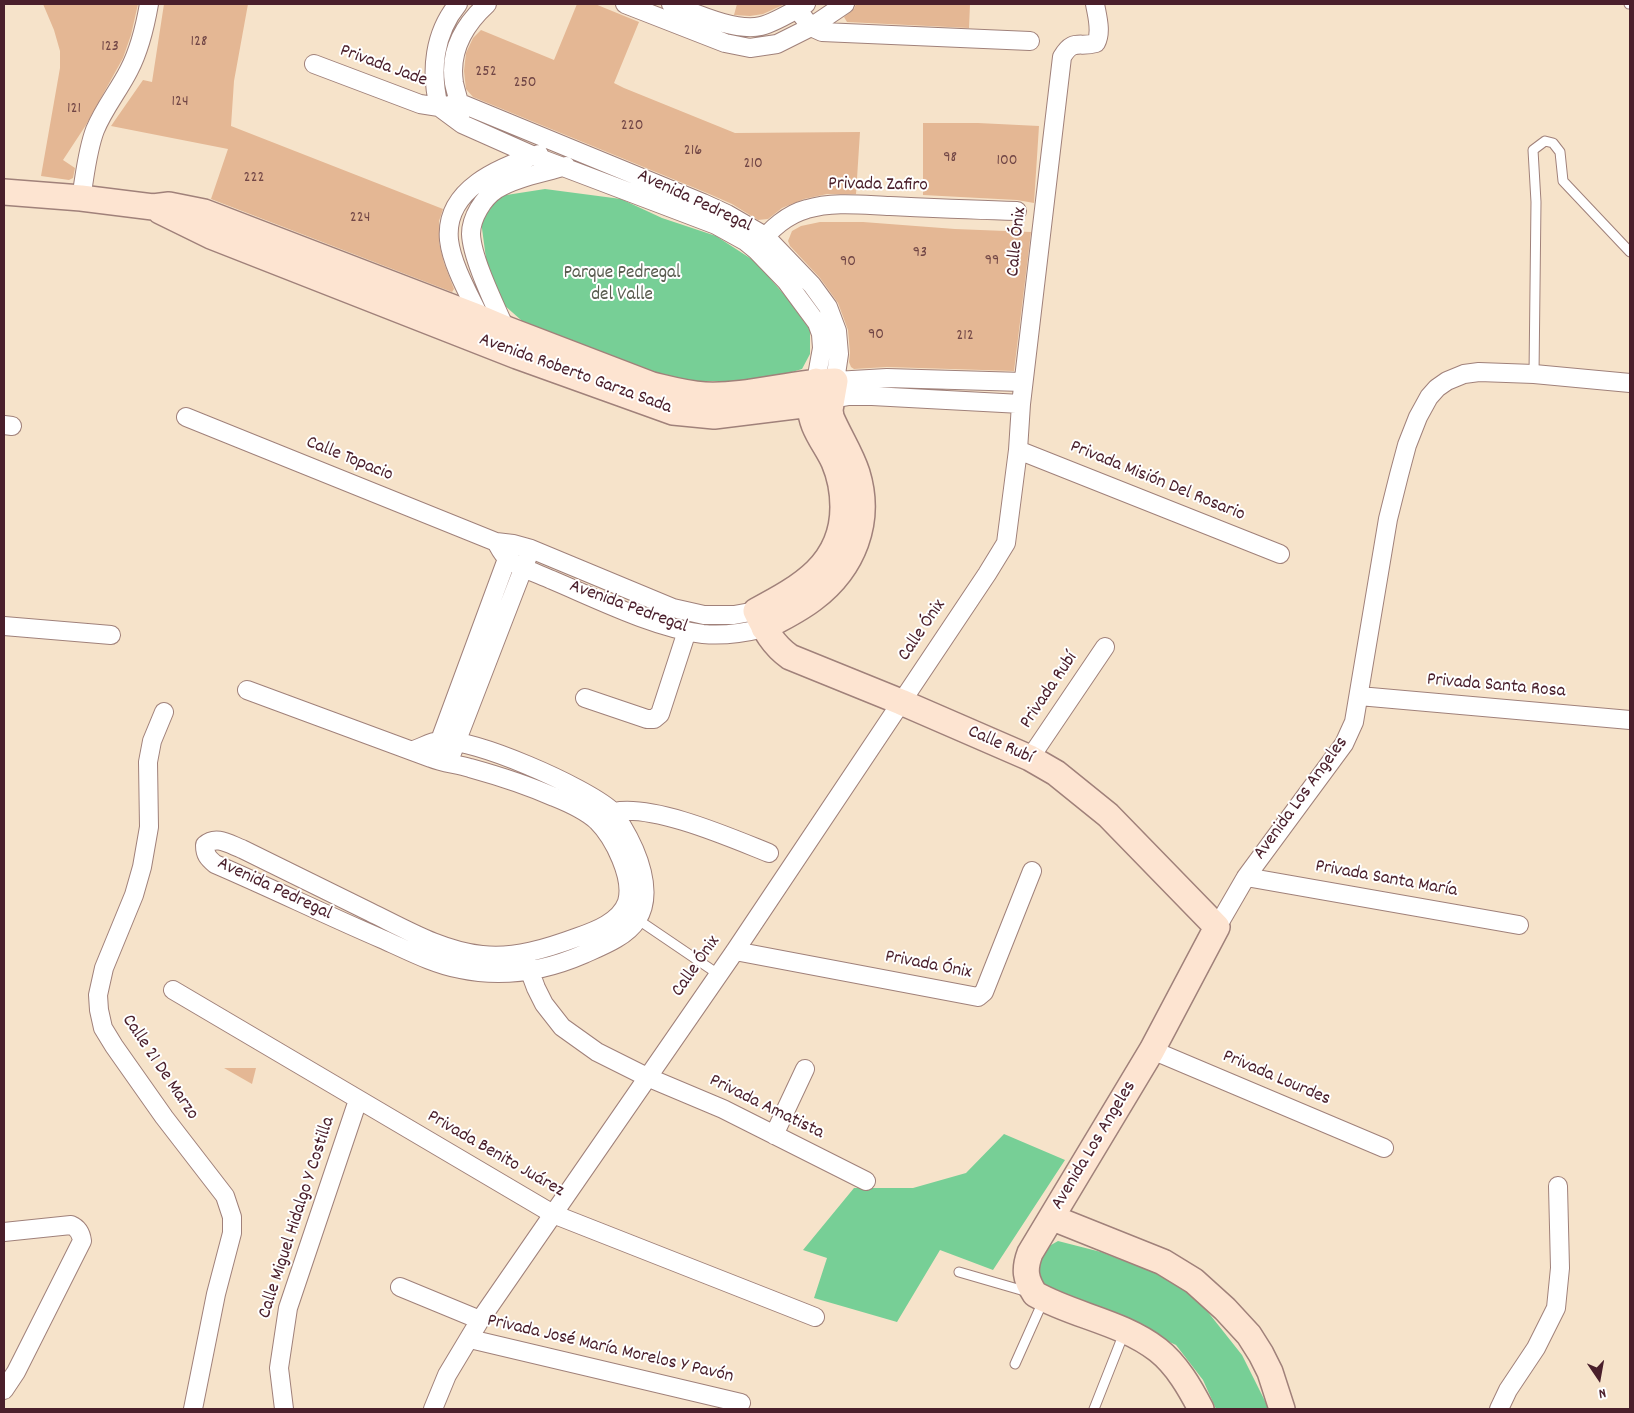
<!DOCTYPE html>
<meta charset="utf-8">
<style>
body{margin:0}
#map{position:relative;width:1634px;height:1413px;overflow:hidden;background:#f6e3ca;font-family:Dekko,sans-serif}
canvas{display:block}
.frame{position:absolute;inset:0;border:5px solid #4a1f2b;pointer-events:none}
.north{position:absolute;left:1574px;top:1353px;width:50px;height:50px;-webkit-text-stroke:4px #fff;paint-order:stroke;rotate:168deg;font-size:14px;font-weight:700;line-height:20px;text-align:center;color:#4a1f2b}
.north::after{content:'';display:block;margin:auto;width:18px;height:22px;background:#4a1f2b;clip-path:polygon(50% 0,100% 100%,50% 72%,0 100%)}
</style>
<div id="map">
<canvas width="1634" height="1413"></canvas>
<div class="frame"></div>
<div class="north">N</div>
</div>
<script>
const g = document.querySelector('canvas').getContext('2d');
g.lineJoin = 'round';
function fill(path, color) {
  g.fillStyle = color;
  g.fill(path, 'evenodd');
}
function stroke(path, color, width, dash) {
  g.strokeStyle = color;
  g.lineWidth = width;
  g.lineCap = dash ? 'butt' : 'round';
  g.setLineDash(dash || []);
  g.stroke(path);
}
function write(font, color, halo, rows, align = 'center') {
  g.font = font + ' Dekko,sans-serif';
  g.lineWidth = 4;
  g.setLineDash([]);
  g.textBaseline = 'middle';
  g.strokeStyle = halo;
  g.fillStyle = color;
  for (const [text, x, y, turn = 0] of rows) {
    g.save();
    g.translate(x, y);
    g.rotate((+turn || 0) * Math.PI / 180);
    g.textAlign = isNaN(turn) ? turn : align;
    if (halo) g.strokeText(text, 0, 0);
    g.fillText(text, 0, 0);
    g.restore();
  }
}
const green = new Path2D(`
 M 545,189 L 621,199 L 662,218 L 716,236 L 756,262 L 787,298 L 810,330 L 810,354 L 802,369 L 772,378 L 737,381 L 681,381 L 633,370 L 529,327 L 504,305 L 487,266 L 481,221 L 500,196 Z
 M 1004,1134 L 1065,1160 L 993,1270 L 940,1250 L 897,1322 L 814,1298 L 827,1258 L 803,1250 L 854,1188 L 913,1188 L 966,1173 Z
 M 1058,1241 L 1101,1252 L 1171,1279 L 1196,1297 L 1242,1355 L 1269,1409 L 1216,1409 L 1203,1380 L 1176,1345 L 1141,1329 L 1083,1306 L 1038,1282 C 1032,1256 1036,1253 1058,1241 Z`);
const building = new Path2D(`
 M 43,4 L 138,4 L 131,35 L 123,58 L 86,125 L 63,160 L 75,168 L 73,178 L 69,180 L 41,176 L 60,68 L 60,51 L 54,30 Z
 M 164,4 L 248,4 L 234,81 L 231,126 L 443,209 L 439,221 L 439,242 L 444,263 L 454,289 L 452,292 L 211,199 L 228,149 L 111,126 L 143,80 L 152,82 Z
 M 577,4 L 595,4 L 639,22 L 614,83 L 624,88 L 735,133 L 860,132 L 856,194 L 827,194 L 804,199 L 782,208 L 768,219 L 758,220 L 732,204 L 707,193 L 473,97 L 466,89 L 464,71 L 466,53 L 473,38 L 481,30 L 554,60 Z
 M 737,4 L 785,4 L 763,14 L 750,16 L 734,15 Z
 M 856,4 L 970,4 L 969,28 L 847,22 L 844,17 L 854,9 Z
 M 923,123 L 978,123 L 1039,126 L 1034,203 L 1017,200 L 923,195 Z
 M 820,222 L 863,222 L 955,229 L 1031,232 L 1014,371 L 887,367 L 854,369 L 851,367 L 849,362 L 850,353 L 848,330 L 838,303 L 820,278 L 790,246 L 788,241 L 792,231 L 801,226 Z
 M 224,1068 L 256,1068 L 252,1084 Z`);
const lane = new Path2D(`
 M 1629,4 L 1630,4
 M 1534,374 L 1536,202 L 1533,150 L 1545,141 L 1553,143 L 1560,152 L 1563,181 L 1630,252
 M 637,919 L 718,974
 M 959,1272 L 1028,1292
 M 1015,1364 L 1044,1299
 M 1094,1409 L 1124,1333`);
const street = new Path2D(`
 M 625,4 L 725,43 L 750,48 L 777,44 L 811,27 L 845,4
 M 671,4 C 695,13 735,32 761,26 C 774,23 794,11 806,4
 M 797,9 L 811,27 L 822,32 L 1030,41
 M 314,64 L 420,104 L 439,107 L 460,103 L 703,203 L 727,214 L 765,236 L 812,285 L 828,307 L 837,331 L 839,354 L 835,381 L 887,378 L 1023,382
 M 439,107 L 462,124 L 534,156 L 716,225 L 745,241 L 756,250 L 786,281 L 817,323 L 821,334 L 822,348 L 816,381
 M 439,107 C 430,71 434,33 458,4
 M 461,113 C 460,103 456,93 454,83 C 449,51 464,25 487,4
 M 81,198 C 85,176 87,151 95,130 C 104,108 119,90 129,70 C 140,49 145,27 149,4
 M 759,245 C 770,229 788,214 807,209 C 833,201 864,205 890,206 C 933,208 975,210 1017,211
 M 482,322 C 471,298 452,266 449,240 C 444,189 500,167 539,154
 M 508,335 C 497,309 472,260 471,234 C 471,218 483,198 497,189 C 517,177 544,173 566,166
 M 832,399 L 849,396 L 872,396 L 1021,404
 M 186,417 L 496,542 L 513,544 L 531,549 L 673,608 L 704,615 L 734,615 L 756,611
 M 4,425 L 12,426
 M 1018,450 L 1280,554
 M 496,542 C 499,547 502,554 507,558 C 517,567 539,574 552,580 C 597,599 655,628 703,634 C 724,636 744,633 764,628
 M 4,626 L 111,635
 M 247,690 C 308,712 370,736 431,758 C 443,763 457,764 470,768 C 499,776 527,785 554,797 C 569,803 585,810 597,821 C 614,838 634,878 627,902 C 620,922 595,931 578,937 C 548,948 514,959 482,955 C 442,951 405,929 370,912 C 327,891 284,870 242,849 C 229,844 216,835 205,845 C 205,855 208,858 215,864 C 271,888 326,915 382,939 C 407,950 433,964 460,969 C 502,978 545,971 584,954 C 602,946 626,937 637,920 C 655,892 637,851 622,826 C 618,821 615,814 611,810 C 585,787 473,737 439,741 C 430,742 421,748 413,750
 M 1359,696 L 1630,720
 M 585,698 L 647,719 L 654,719 L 660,714 L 687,631
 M 164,712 L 152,741 L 148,762 L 149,827 L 142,867 L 134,895 L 104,968 L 98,995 L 99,1010 L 103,1028 L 114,1046 L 164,1117 L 225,1196 L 232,1217 L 232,1233 L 216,1294 L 193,1409
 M 436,751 L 511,548
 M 452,753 L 528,556
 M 1030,758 L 1105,647
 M 604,817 C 607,815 611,813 614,812 C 654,804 731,838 769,853
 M 1246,877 L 1519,925
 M 1217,927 L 1246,877 L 1344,744 L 1354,722 L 1388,519 L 1399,475 L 1407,445 L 1418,417 L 1429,397 L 1437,388 L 1447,381 L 1464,374 L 1479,372 L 1534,374 L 1630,383
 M 735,951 L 978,997 L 984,992 L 1032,871
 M 526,961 L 536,988 L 544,1004 L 562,1027 L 597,1052 L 647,1077 L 723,1109 L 866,1181
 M 173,990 L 553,1214 L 815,1317
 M 1152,1050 L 1384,1148
 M 774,1135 L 805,1069
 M 4,1232 L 71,1225 C 78,1228 81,1233 82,1241 L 16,1372 L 4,1390
 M 400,1287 L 480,1320
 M 470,1339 L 741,1403
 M 284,1409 L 279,1368 L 288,1308 L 358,1100
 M 433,1409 L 447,1375 L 480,1320 L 735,951 L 987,574 L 1006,543 L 1018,450 L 1021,404 L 1062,57 C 1073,38 1079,48 1096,43 C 1102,32 1097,16 1095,4
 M 1499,1409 L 1508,1390 L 1536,1348 L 1556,1308 L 1560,1268 L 1558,1186`);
const secondary = new Path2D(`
 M 4,192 L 81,198 L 153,207 L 169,205 L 204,212 L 480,318 L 506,329 L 652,385 C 669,389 686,394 705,395 C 748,397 792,382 835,381 L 830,410 L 831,417 C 839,436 851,454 857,473 C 872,522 853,568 814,598 C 799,610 781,618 764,628
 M 160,211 L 211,236 L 517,356 L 673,412 L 714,416 L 811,404 L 827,400
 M 816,381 C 815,388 812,396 811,403 C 808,425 826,444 834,462 C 840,476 843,492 843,507 C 843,564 801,587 756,611 C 765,630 773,645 790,657 L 901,702 L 1030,758 L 1056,773 L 1108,815 L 1217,927 L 1152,1050 L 1030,1253 C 1024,1269 1025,1279 1035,1294 C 1074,1316 1122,1322 1158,1350 C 1177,1365 1190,1388 1201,1409
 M 1053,1218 L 1163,1262 L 1194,1281 L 1225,1309 L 1249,1335 L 1261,1354 L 1270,1372 L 1282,1409`);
const numberNames = [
 ["128",199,43],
 ["123",110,48],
 ["252",486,73],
 ["250",525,84],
 ["124",180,103],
 ["121",74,110],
 ["220",632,127],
 ["216",693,152],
 ["98",950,159],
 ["100",1007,162],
 ["210",753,165],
 ["222",254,179],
 ["224",360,219],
 ["93",920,254],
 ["99",992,262],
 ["90",848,263],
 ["90",876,336],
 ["212",965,337]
];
const streetNames = [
 ["Privada Jade",383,67,20],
 ["Privada Zafiro",878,186,1],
 ["Avenida Pedregal",694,202,25],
 ["Calle Ónix",1018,242,-84],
 ["Avenida Roberto Garza Sada",575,375,20],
 ["Calle Topacio",349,460,22],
 ["Privada Misión Del Rosario",1157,482,22],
 ["Avenida Pedregal",628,608,20],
 ["Calle Ónix",923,631,-56],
 ["Privada Santa Rosa",1496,687,5],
 ["Privada Rubí",1050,691,-56],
 ["Calle Rubí",1000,746,24],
 ["Avenida Los Angeles",1302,799,-54],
 ["Privada Santa María",1386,880,10],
 ["Avenida Pedregal",274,890,25],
 ["Privada Ónix",928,966,11],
 ["Calle Ónix",697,967,-55],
 ["Calle 21 De Marzo",159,1068,56],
 ["Privada Lourdes",1276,1079,23],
 ["Privada Amatista",766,1108,26],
 ["Avenida Los Angeles",1095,1146,-59],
 ["Privada Benito Juárez",495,1155,30],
 ["Calle Miguel Hidalgo Y Costilla",298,1218,-72],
 ["Privada José María Morelos Y Pavón",610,1350,13]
];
const parkNames = [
 ["Parque Pedregal",622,274],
 ["del Valle",622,296]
];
fill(green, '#77cf96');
fill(building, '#e4b794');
stroke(lane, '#a0817a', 11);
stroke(street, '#a0817a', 20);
stroke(secondary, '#a0817a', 28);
stroke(lane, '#fff', 9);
stroke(street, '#fff', 18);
stroke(secondary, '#fde4d1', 25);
write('16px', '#704545', null, numberNames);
write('19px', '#4a1f2b', '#fff', streetNames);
write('19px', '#5a5d50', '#fff', parkNames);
</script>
